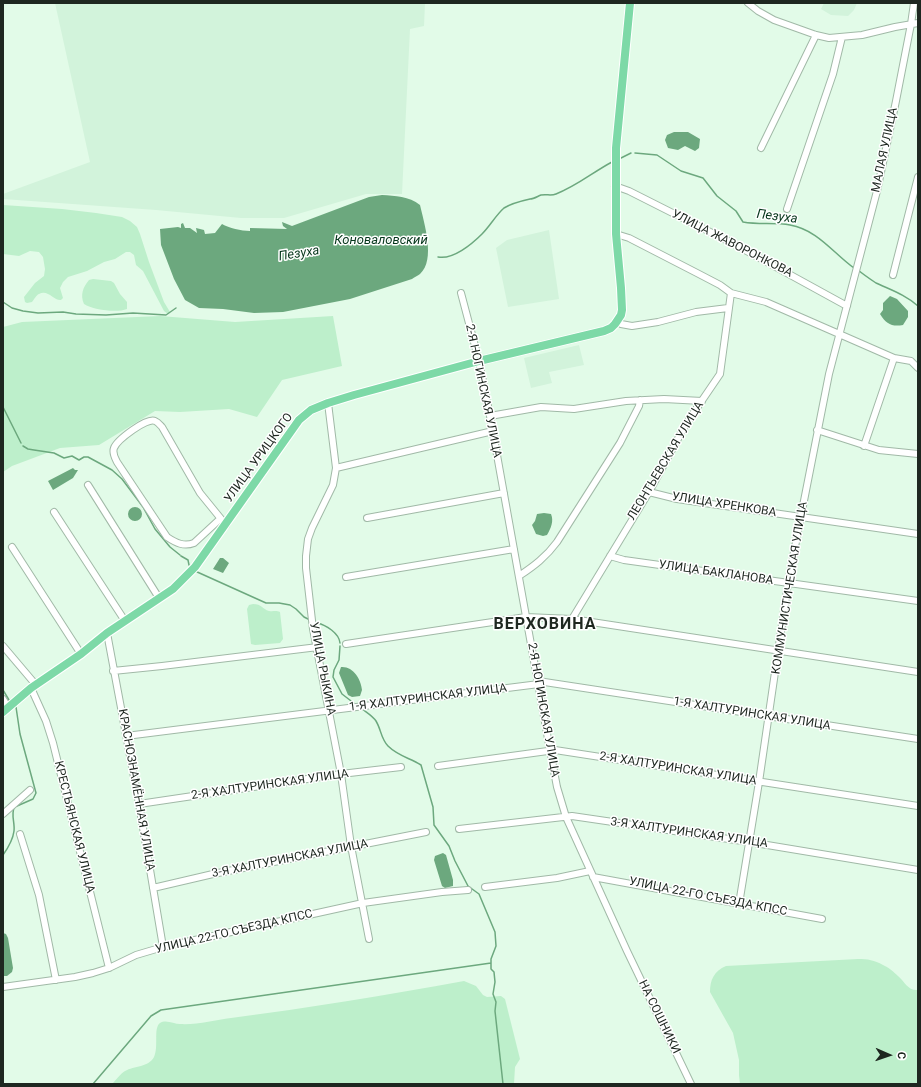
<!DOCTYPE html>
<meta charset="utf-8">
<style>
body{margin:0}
#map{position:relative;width:921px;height:1087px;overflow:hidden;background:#e2fbe8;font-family:Roboto,sans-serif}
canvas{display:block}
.frame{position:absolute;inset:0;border:4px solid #1e2720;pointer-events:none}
.north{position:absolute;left:869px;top:1035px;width:40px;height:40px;-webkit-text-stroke:3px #fff;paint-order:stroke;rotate:92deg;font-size:11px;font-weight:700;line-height:16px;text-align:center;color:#1e2720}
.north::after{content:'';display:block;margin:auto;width:14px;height:18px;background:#1e2720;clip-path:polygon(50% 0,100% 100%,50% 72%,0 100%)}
</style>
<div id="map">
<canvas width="921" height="1087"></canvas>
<div class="frame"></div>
<div class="north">С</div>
</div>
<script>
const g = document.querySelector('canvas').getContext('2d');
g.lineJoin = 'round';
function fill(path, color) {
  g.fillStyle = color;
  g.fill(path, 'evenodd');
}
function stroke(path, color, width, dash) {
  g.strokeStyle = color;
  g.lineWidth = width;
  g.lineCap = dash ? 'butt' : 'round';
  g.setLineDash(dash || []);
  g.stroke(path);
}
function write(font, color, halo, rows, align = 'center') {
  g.font = font + ' Roboto,sans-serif';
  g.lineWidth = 3;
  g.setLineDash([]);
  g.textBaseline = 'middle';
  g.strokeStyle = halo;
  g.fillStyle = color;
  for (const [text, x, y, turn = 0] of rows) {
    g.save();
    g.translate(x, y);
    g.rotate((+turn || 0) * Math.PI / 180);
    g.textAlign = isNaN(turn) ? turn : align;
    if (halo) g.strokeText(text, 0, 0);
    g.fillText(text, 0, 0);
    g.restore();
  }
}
const built = new Path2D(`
 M 55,3 L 425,3 L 424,26 L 410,29 L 402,194 L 366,194 L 284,218 L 241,218 L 156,210 L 3,199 L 3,194 L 90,162 Z
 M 824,3 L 857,3 L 854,10 L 848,16 L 831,15 L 821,9 Z
 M 549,230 L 559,299 L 508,307 L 496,248 L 507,240 Z
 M 579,345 L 584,365 L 549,372 L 552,383 L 531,388 L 524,358 Z`);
const green = new Path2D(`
 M 3,205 L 62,209 L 96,213 L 122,217 L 130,221 L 137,227 L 140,234 L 149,262 L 164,302 L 170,312 L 168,314 L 164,311 L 143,271 L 136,265 L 134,255 L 130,252 L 126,252 L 115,259 L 104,262 L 87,271 L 68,277 L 63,282 L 60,288 L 63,298 L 61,300 C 54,301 48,289 39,294 C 36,295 34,300 32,302 L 27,303 L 25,302 L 24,297 L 35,283 L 44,276 L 45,269 L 43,257 L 39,252 L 30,251 L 19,256 L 3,254 Z
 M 93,279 L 111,281 L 114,283 L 120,294 L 127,302 L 127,309 C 117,313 93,310 84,304 C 80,295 83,287 89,280 Z
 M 160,316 L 235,322 L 333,316 L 342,366 L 282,380 L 257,417 L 229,409 L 180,412 L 155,411 L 99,445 L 60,448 L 12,466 L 3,472 L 3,327 L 22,322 Z
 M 253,604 C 262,604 262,609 269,611 C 274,612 275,610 280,612 L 283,639 L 280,643 L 255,645 L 251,644 L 247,609 L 249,605 Z
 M 858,959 C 868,959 874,960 883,965 C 888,967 894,972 898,976 C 905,982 908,991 918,990 L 918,1084 L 740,1084 L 739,1075 L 739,1060 L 733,1033 L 710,992 C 710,980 714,971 726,966 Z
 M 464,981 L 476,986 L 483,995 L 487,997 L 501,996 L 505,999 L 520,1059 L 515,1067 L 514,1084 L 112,1084 C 116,1080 120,1074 125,1071 C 134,1066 149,1067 154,1057 C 159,1047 153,1028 160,1023 C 166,1019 174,1024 180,1024 C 197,1025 215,1020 231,1018 C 309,1008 387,995 464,981 Z`);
const water = new Path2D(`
 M 674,132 L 688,132 L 700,139 L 699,148 L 695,151 L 685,146 L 678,150 L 668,148 L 665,140 L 667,135 Z
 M 382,195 C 395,196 409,196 420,205 C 424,223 436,260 420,274 C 418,276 414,277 412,279 L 350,299 L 283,312 L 254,313 L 223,309 L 199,308 L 185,300 L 174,279 L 161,245 L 160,229 L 178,227 L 181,228 L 181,224 L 183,223 L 185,228 L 190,228 L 197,233 L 196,228 L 204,230 L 205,234 L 215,233 L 222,224 C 229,228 241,231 250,231 L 250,228 L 287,229 L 283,226 L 282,222 L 292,226 L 369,197 Z
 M 890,296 L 897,299 L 908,311 L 908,317 L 903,325 C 892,327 886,324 880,314 L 883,310 L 883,303 Z
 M 73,468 L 75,470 L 78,470 L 73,478 L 53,490 L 48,481 Z
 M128 514a7 7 0 1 1 14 0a7 7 0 1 1-14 0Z
 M 544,513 L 551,514 C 554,521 551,528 547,535 L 543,536 L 536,534 L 532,525 L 535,521 L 537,514 Z
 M 220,558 L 223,558 L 229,563 L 223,573 L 213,569 Z
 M 341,667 C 353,666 361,679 362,690 L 360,696 L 352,697 L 348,695 L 339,673 Z
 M 443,853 L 446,855 L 453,880 L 453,886 L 445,888 L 442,886 L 434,860 L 435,856 Z
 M 3,933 L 6,934 L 8,938 L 13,968 L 12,972 L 7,976 L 3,976 Z`);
const stream = new Path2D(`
 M 635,153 L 657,155 L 681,171 L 703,178 L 717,196 L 736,211 L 743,222 C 759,225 775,222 790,225 C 818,230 833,253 854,268
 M 619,159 L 631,153
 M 438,257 C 453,260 472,244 482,234 C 490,226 496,215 504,208 C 512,203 521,201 530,199 C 534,199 538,196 541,195 C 547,194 551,196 556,194 C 577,186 593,172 612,162
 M 858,270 C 864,275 870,279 876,283 C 891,290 906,295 918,306
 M 3,302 L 12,308 L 23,311 L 38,313 L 63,312 L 76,314 L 106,315 L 133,313 L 166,315 L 176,308
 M 3,407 L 21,443
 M 23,446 L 28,449 L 34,450 L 54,453 L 64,458 L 72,456 L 79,460 L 84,457 L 88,457 L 112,470 L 122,479 L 143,507 L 155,529 L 170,547 L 180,555
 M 181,556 L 188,560 L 189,565
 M 195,571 L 266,603 L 279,603 L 290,605 L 296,609 L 304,617 L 308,619
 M 317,623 C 326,625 339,633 340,643
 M 340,646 L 339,660 L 334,670 L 333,677 L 342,694 L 355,704
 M 3,690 L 9,700
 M 16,707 L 20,734 L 36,793 L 33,799 L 17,806
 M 361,708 C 366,712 373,716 376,721 C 381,729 381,739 388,746 C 398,756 410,758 421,765 L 433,807 L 434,825 L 449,846 L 455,861 L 468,886 L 479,894 L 495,932 L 496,946 L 491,959 L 491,969 L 494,972 L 495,982 L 493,994 L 496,1002 L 495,1011 L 503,1084
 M 3,855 C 8,848 13,839 14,831 C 15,823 11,815 14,808
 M 93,1084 L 151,1016 L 161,1010 L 491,963`);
const minor = new Path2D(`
 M 748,3 L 758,11 L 774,20 L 816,35 L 829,38 L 862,35 L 895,27 L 918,23
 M 761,148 L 816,35
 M 615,186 L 629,191 L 734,244 L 847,306
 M 787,209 L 833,74 L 842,37
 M 616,234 L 629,238 L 697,273 L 720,285 L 731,293 L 766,302 L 894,358 L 911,361 L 918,368
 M 893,275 L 918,177
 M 461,293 L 479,361 L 490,416 L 550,750 L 557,787 L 566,817 L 627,951 L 691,1084
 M 618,320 L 621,324 L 632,326 L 658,322 L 696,312 L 728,308
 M 328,403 L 336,468 L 333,485 L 312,528 L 308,539 L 306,556 L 306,568 L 313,629 L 341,774 L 351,846 L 369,939
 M 490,416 L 541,407 L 574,409 L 626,401 L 664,399 L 702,401
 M 817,430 L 879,450 L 918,454
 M 864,446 L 894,358
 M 336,468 L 493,431
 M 88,485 L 159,598
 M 649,492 L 677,499 L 918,534
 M 54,512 L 125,621
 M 367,518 L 504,493
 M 220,519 L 194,543 C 184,547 176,543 167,537 L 117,462 C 115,458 112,453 114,448 C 117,440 147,417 155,421 C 158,422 160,425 162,427 L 200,493 L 226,525
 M 12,547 L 81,654
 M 610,556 L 624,560 L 918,601
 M 519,576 C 534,566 546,557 557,542 L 620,443 L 639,406 L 640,400
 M 346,577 L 514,549
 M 572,619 L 649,492 L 686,424 L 720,374 L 731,293
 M 107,633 L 139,804 L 163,947
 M 346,644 L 526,617 L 572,619 L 918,672
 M 3,646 L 36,685
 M 113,671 L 162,666 L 318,647
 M 538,681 L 918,739
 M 31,688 L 46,721 L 53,743 L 109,968
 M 3,699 L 8,707
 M 126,736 L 539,684
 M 438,766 L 555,750 L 918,806
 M 139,804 L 341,774 L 401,767
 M 3,814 L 30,790
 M 459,829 L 572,816 L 749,842 L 918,870
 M 20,834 L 39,895 L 56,980
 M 593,877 L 822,919
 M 485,887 L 557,878 L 590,871
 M 153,888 L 213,874 L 426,832
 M 739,904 L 759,782 L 788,583 L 801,516 L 829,374 L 877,191 L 896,101 L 911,24 L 914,3
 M 3,987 L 75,977 L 93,973 L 109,968 L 136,955 L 163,947 L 363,903 L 442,892 L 468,890`);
const major = new Path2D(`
 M 3,712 L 31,688 L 81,654 L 107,633 L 173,589 L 195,567 L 299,420 L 311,410 L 328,403 L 354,395 L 479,361 L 604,331 L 611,328 L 615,324 L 621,315 L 622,310 L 621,288 L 616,234 L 616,148 L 630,3`);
const streetNames = [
 ["МАЛАЯ УЛИЦА",885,150,-78],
 ["УЛИЦА ЖАВОРОНКОВА",732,244,27],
 ["2-Я НОГИНСКАЯ УЛИЦА",483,391,78],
 ["УЛИЦА УРИЦКОГО",259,458,-54],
 ["ЛЕОНТЬЕВСКАЯ УЛИЦА",666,461,-59],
 ["УЛИЦА ХРЕНКОВА",724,505,9],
 ["УЛИЦА БАКЛАНОВА",716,573,8],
 ["КОММУНИСТИЧЕСКАЯ УЛИЦА",790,588,-81],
 ["УЛИЦА РЫКИНА",322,669,79],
 ["1-Я ХАЛТУРИНСКАЯ УЛИЦА",428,698,-7],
 ["2-Я НОГИНСКАЯ УЛИЦА",543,710,80],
 ["1-Я ХАЛТУРИНСКАЯ УЛИЦА",752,714,9],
 ["2-Я ХАЛТУРИНСКАЯ УЛИЦА",678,769,9],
 ["2-Я ХАЛТУРИНСКАЯ УЛИЦА",270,785,-8],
 ["КРАСНОЗНАМЁННАЯ УЛИЦА",136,790,80],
 ["КРЕСТЬЯНСКАЯ УЛИЦА",74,827,76],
 ["3-Я ХАЛТУРИНСКАЯ УЛИЦА",689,833,8],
 ["3-Я ХАЛТУРИНСКАЯ УЛИЦА",290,859,-11],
 ["УЛИЦА 22-ГО СЪЕЗДА КПСС",708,897,11],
 ["УЛИЦА 22-ГО СЪЕЗДА КПСС",234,932,-13],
 ["НА СОШНИКИ",659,1017,64]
];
const waterNames = [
 ["Пезуха",777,217,7],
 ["Коноваловский",381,241],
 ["Пезуха",299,254,-9]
];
const districtNames = [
 ["ВЕРХОВИНА",545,625]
];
fill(built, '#d2f3db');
fill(green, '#bdefcb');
fill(water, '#6ca87e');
stroke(stream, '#6ca87e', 1.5);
stroke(minor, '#a1b9a7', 8);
stroke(major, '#fff', 10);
stroke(minor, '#fff', 6);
stroke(major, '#7dd9a7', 8);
write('12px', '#1e2720', '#fff', streetNames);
write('italic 13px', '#05361b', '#fff', waterNames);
g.letterSpacing = '1px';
write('bold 16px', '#1e2720', '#fff', districtNames);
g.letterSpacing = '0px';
</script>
